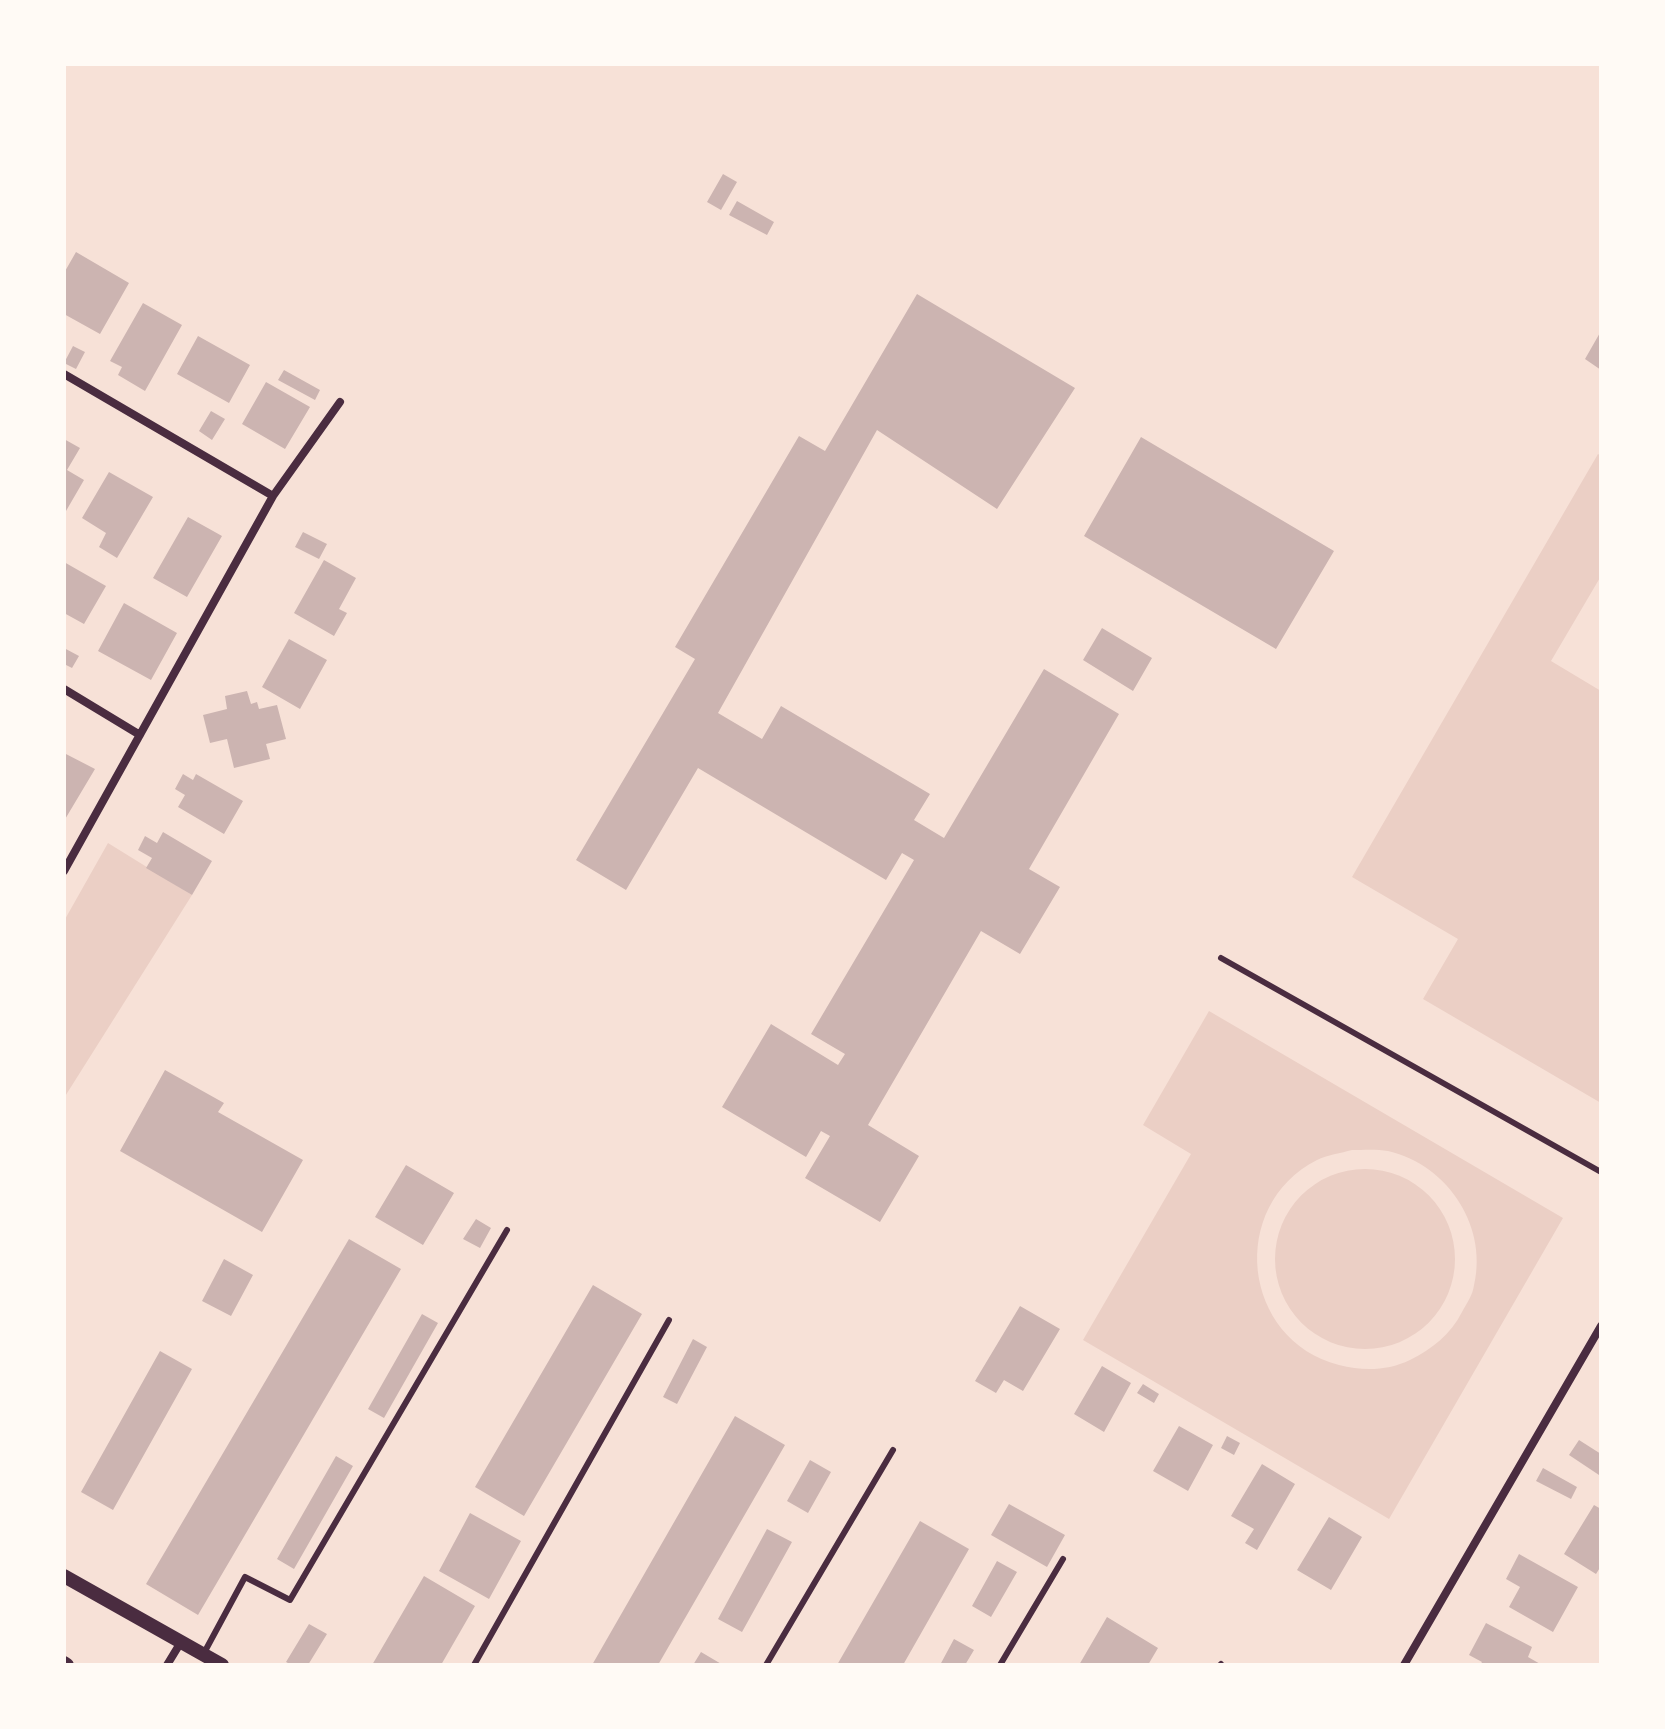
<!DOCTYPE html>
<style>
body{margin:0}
#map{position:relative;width:1665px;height:1729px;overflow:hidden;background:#f7e1d7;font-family:"Golos Text",sans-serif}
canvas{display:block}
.frame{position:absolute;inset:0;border:66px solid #fffaf5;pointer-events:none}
</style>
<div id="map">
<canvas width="1665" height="1729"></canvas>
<div class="frame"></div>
</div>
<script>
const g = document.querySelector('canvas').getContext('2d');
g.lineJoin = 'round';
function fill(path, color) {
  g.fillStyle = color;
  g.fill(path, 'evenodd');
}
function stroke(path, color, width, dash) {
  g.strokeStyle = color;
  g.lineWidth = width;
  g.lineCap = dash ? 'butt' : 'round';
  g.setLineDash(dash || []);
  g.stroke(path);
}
const green = new Path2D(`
 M 1598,454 L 1601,456 L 1601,576 L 1551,661 L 1601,691 L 1601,1103 L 1423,999 L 1458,939 L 1352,877 Z
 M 108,843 L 192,895 L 64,1098 L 64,921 Z
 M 1209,1011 L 1563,1218 L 1389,1519 L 1083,1340 L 1191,1154 L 1143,1125 ZM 1352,1150 C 1363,1150 1377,1149 1388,1151 C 1449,1165 1490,1229 1473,1290 C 1471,1297 1466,1305 1462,1312 C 1451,1334 1432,1349 1410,1360 C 1387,1371 1363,1371 1339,1365 C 1242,1340 1227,1206 1317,1160 C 1327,1155 1341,1153 1352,1150 Z
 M1275 1259a90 90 0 1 1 180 0a90 90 0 1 1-180 0Z`);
const building = new Path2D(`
 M 723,174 L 737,182 L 721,210 L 707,202 Z
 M 737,201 L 774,222 L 767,235 L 729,215 Z
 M 76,252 L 129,283 L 100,334 L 64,314 L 64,273 Z
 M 917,294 L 1075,388 L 997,509 L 877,430 L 718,713 L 762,739 L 781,706 L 930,794 L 914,820 L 944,838 L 1044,669 L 1119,714 L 1029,869 L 1060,887 L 1020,954 L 981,931 L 868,1125 L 919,1156 L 880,1222 L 805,1178 L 830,1136 L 821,1131 L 806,1157 L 722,1107 L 771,1024 L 838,1065 L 845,1054 L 811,1034 L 914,860 L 902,853 L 886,880 L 698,768 L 626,890 L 576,860 L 695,659 L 675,647 L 799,436 L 825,451 Z
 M 143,303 L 182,325 L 145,391 L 118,375 L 122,367 L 110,361 Z
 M 1601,331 L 1601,370 L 1585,359 Z
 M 198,336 L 250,365 L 229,403 L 177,374 Z
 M 73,346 L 85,352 L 76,369 L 64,363 Z
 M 284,370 L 320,390 L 315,400 L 278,380 Z
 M 266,382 L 310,407 L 285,449 L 242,424 Z
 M 211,411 L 225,419 L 212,440 L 199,431 Z
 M 1141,437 L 1334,551 L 1276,649 L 1084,536 Z
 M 64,439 L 80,448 L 67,470 L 84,480 L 66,511 L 64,509 Z
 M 109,472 L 153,497 L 117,558 L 99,547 L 106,533 L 82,518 Z
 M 188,517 L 222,536 L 187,597 L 153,578 Z
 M 303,532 L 327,544 L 319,559 L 295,547 Z
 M 324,560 L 356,578 L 339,609 L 347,613 L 334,636 L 294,613 Z
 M 64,562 L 106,586 L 84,624 L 64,613 Z
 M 124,603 L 177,633 L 151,680 L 98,651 Z
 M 1102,628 L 1152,658 L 1133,691 L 1083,660 Z
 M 289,639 L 327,660 L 300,709 L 262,687 Z
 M 64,648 L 79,656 L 72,668 L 64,664 Z
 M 247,691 L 251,704 L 257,702 L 259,709 L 277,705 L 286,739 L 266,744 L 270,759 L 234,768 L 227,739 L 210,743 L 203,715 L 227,709 L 225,696 Z
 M 64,753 L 95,769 L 64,821 Z
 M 183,774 L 193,780 L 196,774 L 243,801 L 224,834 L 178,807 L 185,795 L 175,789 Z
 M 163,832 L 212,861 L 192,895 L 146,868 L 152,858 L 138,850 L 145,836 L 157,843 Z
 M 165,1070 L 224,1103 L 218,1112 L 303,1160 L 262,1232 L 120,1151 Z
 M 406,1165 L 454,1193 L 423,1245 L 375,1217 Z
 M 476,1219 L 491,1228 L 480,1248 L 463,1239 Z
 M 349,1239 L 401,1269 L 198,1615 L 146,1584 Z
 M 224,1259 L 253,1275 L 231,1316 L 202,1301 Z
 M 593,1285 L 642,1314 L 524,1516 L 475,1487 Z
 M 1020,1306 L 1060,1329 L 1023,1391 L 1004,1380 L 996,1393 L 975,1381 Z
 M 422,1314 L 438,1323 L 384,1418 L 368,1409 Z
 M 693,1339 L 707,1347 L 677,1404 L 663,1397 Z
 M 160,1351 L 192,1369 L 113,1510 L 81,1492 Z
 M 1102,1366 L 1131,1383 L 1104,1432 L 1074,1414 Z
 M 1143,1384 L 1159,1394 L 1154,1403 L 1137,1393 Z
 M 735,1416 L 785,1445 L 658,1665 L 592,1665 Z
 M 1179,1426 L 1213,1445 L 1188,1491 L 1153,1471 Z
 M 1227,1436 L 1240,1443 L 1234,1455 L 1221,1448 Z
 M 1579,1440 L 1601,1454 L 1599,1475 L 1569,1455 Z
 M 336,1456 L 353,1466 L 294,1569 L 277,1559 Z
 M 810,1460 L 831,1472 L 808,1513 L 787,1501 Z
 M 1262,1464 L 1295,1484 L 1257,1550 L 1245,1543 L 1254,1529 L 1231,1516 Z
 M 1543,1468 L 1577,1487 L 1571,1499 L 1536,1481 Z
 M 1009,1504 L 1065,1535 L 1047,1567 L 991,1535 Z
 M 1594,1505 L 1601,1509 L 1601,1566 L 1596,1574 L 1564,1554 Z
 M 470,1513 L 521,1541 L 489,1599 L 439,1571 Z
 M 1329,1517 L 1362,1537 L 1331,1590 L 1297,1570 Z
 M 920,1521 L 969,1549 L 903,1665 L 837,1665 Z
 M 767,1529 L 792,1542 L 742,1632 L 718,1619 Z
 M 1519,1554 L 1578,1587 L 1553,1632 L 1509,1607 L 1520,1587 L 1506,1579 Z
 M 997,1561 L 1017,1572 L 991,1617 L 972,1606 Z
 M 424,1576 L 475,1606 L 441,1665 L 372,1665 Z
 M 1107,1617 L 1158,1648 L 1148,1665 L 1079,1665 Z
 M 1486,1623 L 1532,1647 L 1528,1657 L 1542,1665 L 1480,1665 L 1482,1662 L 1469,1655 Z
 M 309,1624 L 327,1634 L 308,1665 L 292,1665 L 286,1662 Z
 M 954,1639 L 974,1650 L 965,1665 L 940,1665 Z
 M 701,1652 L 723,1665 L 693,1665 Z`);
const service = new Path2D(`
 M 1221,958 L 1601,1172
 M 204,1653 L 245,1577 L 290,1600 L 507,1230
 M 474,1665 L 669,1320
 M 766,1665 L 893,1450
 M 1000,1665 L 1063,1559
 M 1220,1665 L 1221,1664`);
const minor = new Path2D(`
 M 64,374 L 273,496
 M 64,689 L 140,735
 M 64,871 L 273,496 L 340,402
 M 167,1665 L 181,1642
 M 1404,1665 L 1601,1326`);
const tertiary = new Path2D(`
 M 64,1576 L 222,1665
 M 64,1663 L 67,1665`);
fill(green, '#ebcfc5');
fill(building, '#ccb4b1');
stroke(service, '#4a2c40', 6);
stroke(minor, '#4a2c40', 8);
stroke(tertiary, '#4a2c40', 14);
</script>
